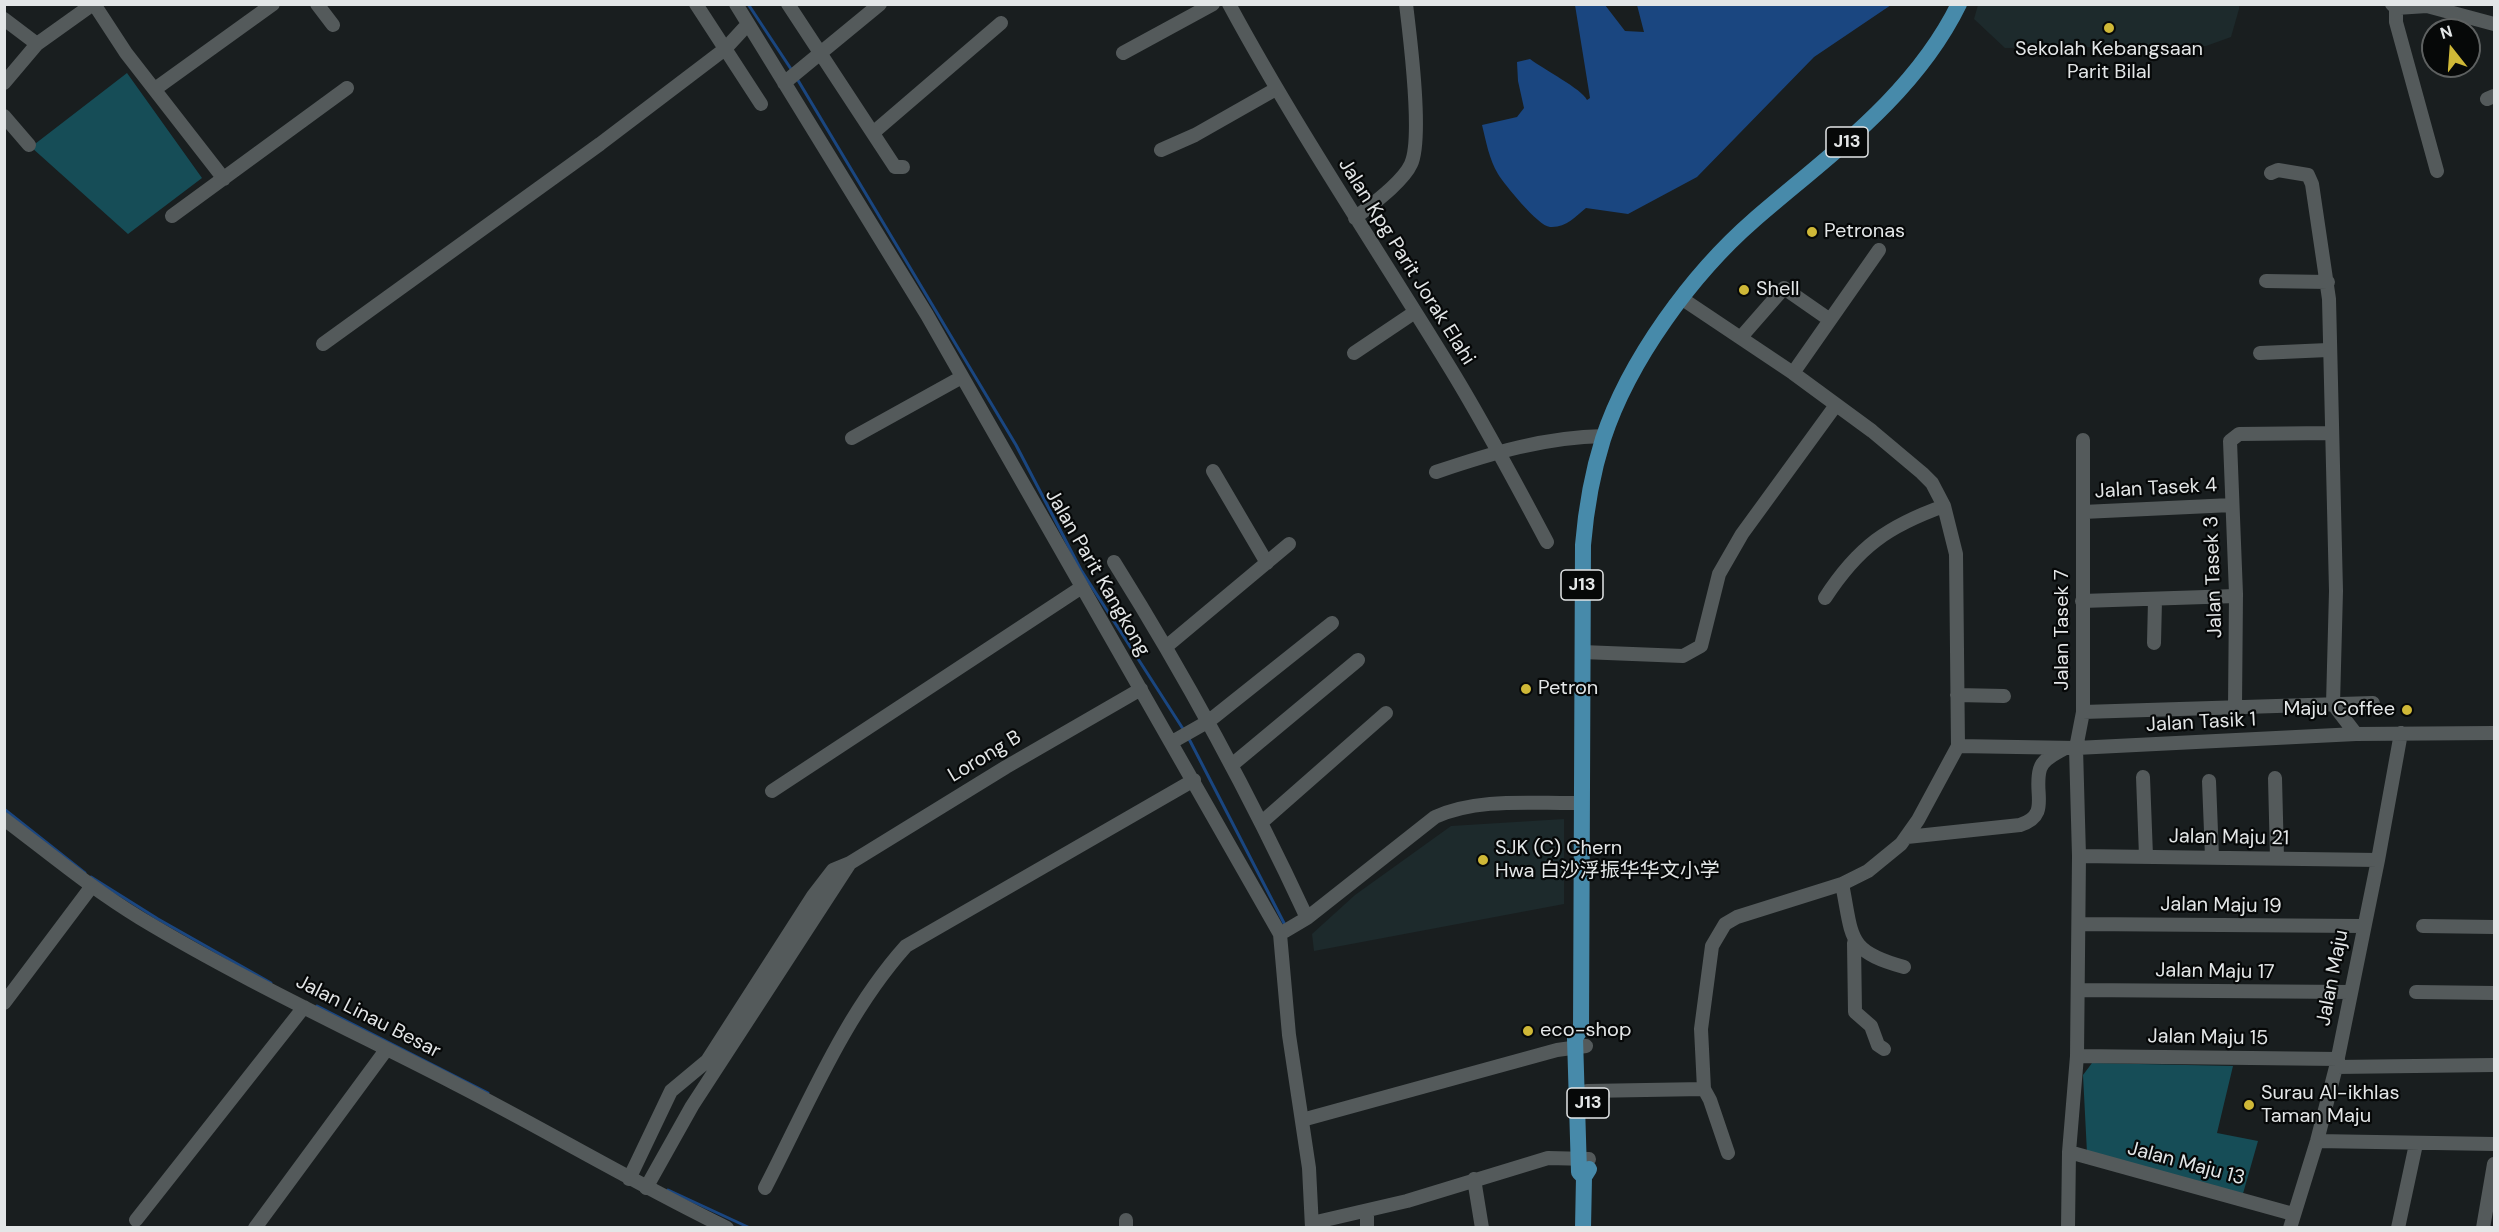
<!DOCTYPE html>
<meta charset="utf-8">
<style>
body{margin:0}
#map{position:relative;width:2499px;height:1232px;overflow:hidden;background:#191e1f;font-family:"DM Sans",sans-serif}
canvas{display:block}
.frame{position:absolute;inset:0;border:6px solid #e3e6e7;pointer-events:none}
.north{position:absolute;left:2421px;top:18px;width:60px;height:60px;box-sizing:border-box;background:#060808;border:2px solid #5e6161;border-radius:50%;rotate:343deg;font-size:16px;font-weight:700;line-height:24px;text-align:center;color:#e3e6e7}
.north::after{content:'';display:block;margin:auto;width:21px;height:27px;background:#cfb837;clip-path:polygon(50% 0,100% 100%,50% 72%,0 100%)}
</style>
<div id="map">
<canvas width="2499" height="1232"></canvas>
<div class="frame"></div>
<div class="north">N</div>
</div>
<script>
const g = document.querySelector('canvas').getContext('2d');
g.lineJoin = 'round';
function fill(path, color) {
  g.fillStyle = color;
  g.fill(path, 'evenodd');
}
function stroke(path, color, width, dash) {
  g.strokeStyle = color;
  g.lineWidth = width;
  g.lineCap = dash ? 'butt' : 'round';
  g.setLineDash(dash || []);
  g.stroke(path);
}
function write(font, color, halo, rows, align = 'center') {
  g.font = font + ' "DM Sans","Noto Sans SC",sans-serif';
  g.lineWidth = 4.5;
  g.setLineDash([]);
  g.textBaseline = 'middle';
  g.strokeStyle = halo;
  g.fillStyle = color;
  for (const [text, x, y, turn = 0] of rows) {
    g.save();
    g.translate(x, y);
    g.rotate((+turn || 0) * Math.PI / 180);
    g.textAlign = isNaN(turn) ? turn : align;
    if (halo) g.strokeText(text, 0, 0);
    g.fillText(text, 0, 0);
    g.restore();
  }
}
const built = new Path2D(`
 M 1978,5 L 2239,4 L 2239,9 L 2231,37 L 2206,46 L 2005,48 L 1974,19 Z
 M 1564,819 L 1564,904 L 1314,951 L 1312,934 L 1355,895 L 1451,826 Z`);
const green = new Path2D(`
 M 127,73 L 202,178 L 128,234 L 31,147 Z
 M 2092,1063 L 2233,1066 L 2217,1133 L 2258,1141 L 2242,1197 L 2087,1153 L 2083,1075 Z`);
const water = new Path2D(`
 M 1575,5 L 1605,5 L 1625,31 L 1644,32 L 1637,5 L 1891,5 L 1814,57 L 1697,177 L 1628,214 L 1586,208 C 1575,217 1566,228 1550,227 C 1538,226 1505,185 1498,174 C 1489,159 1486,141 1482,125 L 1517,117 L 1524,108 L 1518,81 L 1517,62 L 1530,59 C 1543,69 1582,89 1587,100 L 1590,98 Z`);
const stream = new Path2D(`
 M 748,4 L 793,72
 M 796,77 L 1016,445 L 1081,570 L 1185,732
 M 1188,737 L 1285,925
 M 4,809 L 85,873
 M 91,877 L 158,919 L 271,983
 M 317,1006 L 488,1093
 M 668,1190 L 750,1228`);
const minor = new Path2D(`
 M 94,4 L 126,53 L 224,179
 M 317,4 L 333,25
 M 696,4 L 761,104
 M 736,4 L 927,315 L 1280,934 L 1289,1035 L 1309,1168 L 1312,1228
 M 788,4 L 895,167 L 903,167
 M 1229,4 C 1296,128 1374,244 1447,363 C 1483,421 1515,482 1547,542
 M 2392,4 L 2396,8 L 2427,6 L 2494,24
 M 2396,8 L 2396,22 L 2437,171
 M 4,19 L 37,44
 M 1123,53 L 1213,4
 M 4,83 L 37,44 L 93,4
 M 784,83 L 880,4
 M 155,89 L 273,4
 M 2487,99 L 2494,96
 M 4,116 L 29,145
 M 874,132 L 1001,23
 M 1161,150 L 1195,135 L 1276,89
 M 2271,173 L 2278,170 L 2308,175 L 2312,184 L 2329,299 L 2336,591 L 2333,704 L 2356,734
 M 172,216 L 347,88
 M 1355,218 C 1371,205 1403,182 1411,164 C 1423,138 1410,37 1406,4
 M 2266,281 L 2328,282
 M 1681,298 L 1793,373 L 1872,431 L 1922,473 L 1932,483 L 1944,506 L 1956,554 L 1958,746 L 1918,820 L 1901,844 L 1868,871 L 1842,884 L 1737,917 L 1725,924 L 1712,946 L 1701,1029 L 1704,1089 L 1710,1100 L 1728,1153
 M 1742,336 L 1784,288 L 1830,320
 M 323,344 L 600,144 L 725,49 L 748,24
 M 1354,353 L 1415,312
 M 2260,353 L 2328,350
 M 1793,373 L 1879,250
 M 852,438 L 962,377
 M 1213,471 L 1267,563
 M 1436,472 C 1492,453 1545,437 1604,436
 M 2083,512 L 2232,505
 M 1114,562 C 1186,677 1250,795 1307,918
 M 1825,598 C 1858,547 1888,526 1944,506
 M 2082,601 L 2236,596
 M 2154,643 L 2155,600
 M 1167,646 L 1289,544
 M 1582,652 L 1683,656 L 1701,646 L 1719,574 L 1742,534 L 1836,405
 M 1957,695 L 2004,696
 M 2235,707 L 2236,594 L 2230,441 L 2239,434 L 2330,433
 M 2083,712 L 2373,703
 M 1172,742 L 1209,721 L 1332,623
 M 1958,746 L 2076,748 L 2356,734 L 2494,733
 M 1233,764 L 1358,660
 M 2143,777 L 2146,856
 M 2275,778 L 2277,858
 M 2209,781 L 2212,857
 M 772,791 L 1082,587
 M 4,819 C 49,853 92,889 140,918 C 241,979 349,1029 454,1083 C 546,1130 634,1183 727,1228
 M 1262,822 L 1386,713
 M 1907,837 L 2020,825 C 2051,815 2033,793 2040,769 C 2043,758 2057,753 2065,748
 M 2079,856 L 2378,860
 M 1842,884 C 1853,938 1846,951 1904,967
 M 2079,924 L 2363,926
 M 2423,926 L 2494,927
 M 1280,934 L 1307,918 L 1435,817 C 1479,797 1534,804 1581,803
 M 1854,943 L 1855,1012 L 1871,1026 L 1878,1045 L 1884,1049
 M 2078,990 L 2351,992
 M 2416,992 L 2494,993
 M 4,1003 L 92,886
 M 2077,1056 L 2338,1059
 M 2336,1067 L 2494,1065
 M 1587,1091 L 1704,1089
 M 1302,1120 L 1557,1050 L 1586,1046
 M 2317,1141 L 2494,1144
 M 2069,1152 L 2293,1214
 M 629,1179 L 671,1091 L 707,1061 L 813,896 L 833,870 L 850,863 L 1006,767 L 1141,689
 M 1474,1179 L 1482,1228
 M 646,1188 L 692,1106 L 850,863
 M 765,1188 C 807,1107 844,1015 906,946 L 1194,780
 M 1367,1211 L 1367,1228
 M 136,1220 L 304,1007
 M 1126,1220 L 1126,1228
 M 1312,1223 L 1407,1201 L 1548,1158 L 1589,1159
 M 255,1228 L 386,1050
 M 2068,1228 L 2069,1152 L 2077,1056 L 2079,856 L 2076,748 L 2083,712 L 2083,440
 M 2290,1228 L 2317,1141 L 2336,1067 L 2378,860 L 2401,733
 M 2398,1228 L 2416,1144
 M 2483,1228 L 2494,1164`);
const major = new Path2D(`
 M 1584,1177 L 1579,1172 L 1575,1038 L 1581,1029 L 1583,545 C 1586,509 1592,474 1603,439 C 1629,360 1692,274 1754,220 C 1829,155 1914,96 1959,4
 M 1583,1228 L 1584,1177 L 1589,1169`);
const markers = [
 [2109,28,6,"#cfb837"],
 [1812,232,6,"#cfb837"],
 [1744,290,6,"#cfb837"],
 [1526,689,6,"#cfb837"],
 [2407,710,6,"#cfb837"],
 [1483,860,6,"#cfb837"],
 [1528,1031,6,"#cfb837"],
 [2249,1105,6,"#cfb837"]
];
const shields = [
 [1847,142,42],
 [1582,585,42],
 [1588,1103,42]
];
const shieldNames = [
 ["J13",1847,142],
 ["J13",1582,585],
 ["J13",1588,1103]
];
const poiNames = [
 ["Sekolah Kebangsaan",2109,50,"center"],
 ["Parit Bilal",2109,73,"center"],
 ["Petronas",1824,232],
 ["Shell",1756,290],
 ["Petron",1538,689],
 ["Maju Coffee",2395,710,"right"],
 ["SJK (C) Chern",1495,849],
 ["Hwa 白沙浮振华华文小学",1495,872],
 ["eco-shop",1540,1031],
 ["Surau Al-ikhlas",2261,1094],
 ["Taman Maju",2261,1117]
];
const streetNames = [
 ["Jalan Kpg Parit Jorak Elahi",1406,262,58],
 ["Jalan Tasek 4",2156,489,-3],
 ["Jalan Parit Kangkong",1097,573,60],
 ["Jalan Tasek 3",2214,577,-92],
 ["Jalan Tasek 7",2063,630,-90],
 ["Jalan Tasik 1",2201,723,-3],
 ["Lorong B",985,757,-31],
 ["Jalan Maju 21",2229,838,1],
 ["Jalan Maju 19",2221,906,1],
 ["Jalan Maju 17",2215,972,1],
 ["Jalan Maju",2333,978,-79],
 ["Jalan Linau Besar",368,1017,27],
 ["Jalan Maju 15",2208,1038,1],
 ["Jalan Maju 13",2186,1164,15]
];
fill(built, '#1d2a2c');
fill(green, '#164d57');
fill(water, '#1a4680');
stroke(stream, '#1a4680', 3);
stroke(minor, '#545a5b', 14);
stroke(major, '#478aaa', 16);
for (const [x, y, r, color] of markers) {
  const dot = new Path2D();
  dot.arc(x, y, r, 0, 2 * Math.PI);
  g.fillStyle = color;
  g.fill(dot);
  stroke(dot, '#060808', 2);
}
for (const [x, y, w] of shields) {
  const box = new Path2D();
  box.roundRect(x - w / 2, y - 15, w, 30, 4.5);
  g.fillStyle = '#060808';
  g.fill(box);
  stroke(box, '#e3e6e7', 1.5);
}
write('bold 18px', '#e3e6e7', null, shieldNames);
write('20px', '#e3e6e7', '#060808', poiNames, 'left');
write('20px', '#e3e6e7', '#060808', streetNames);
</script>
